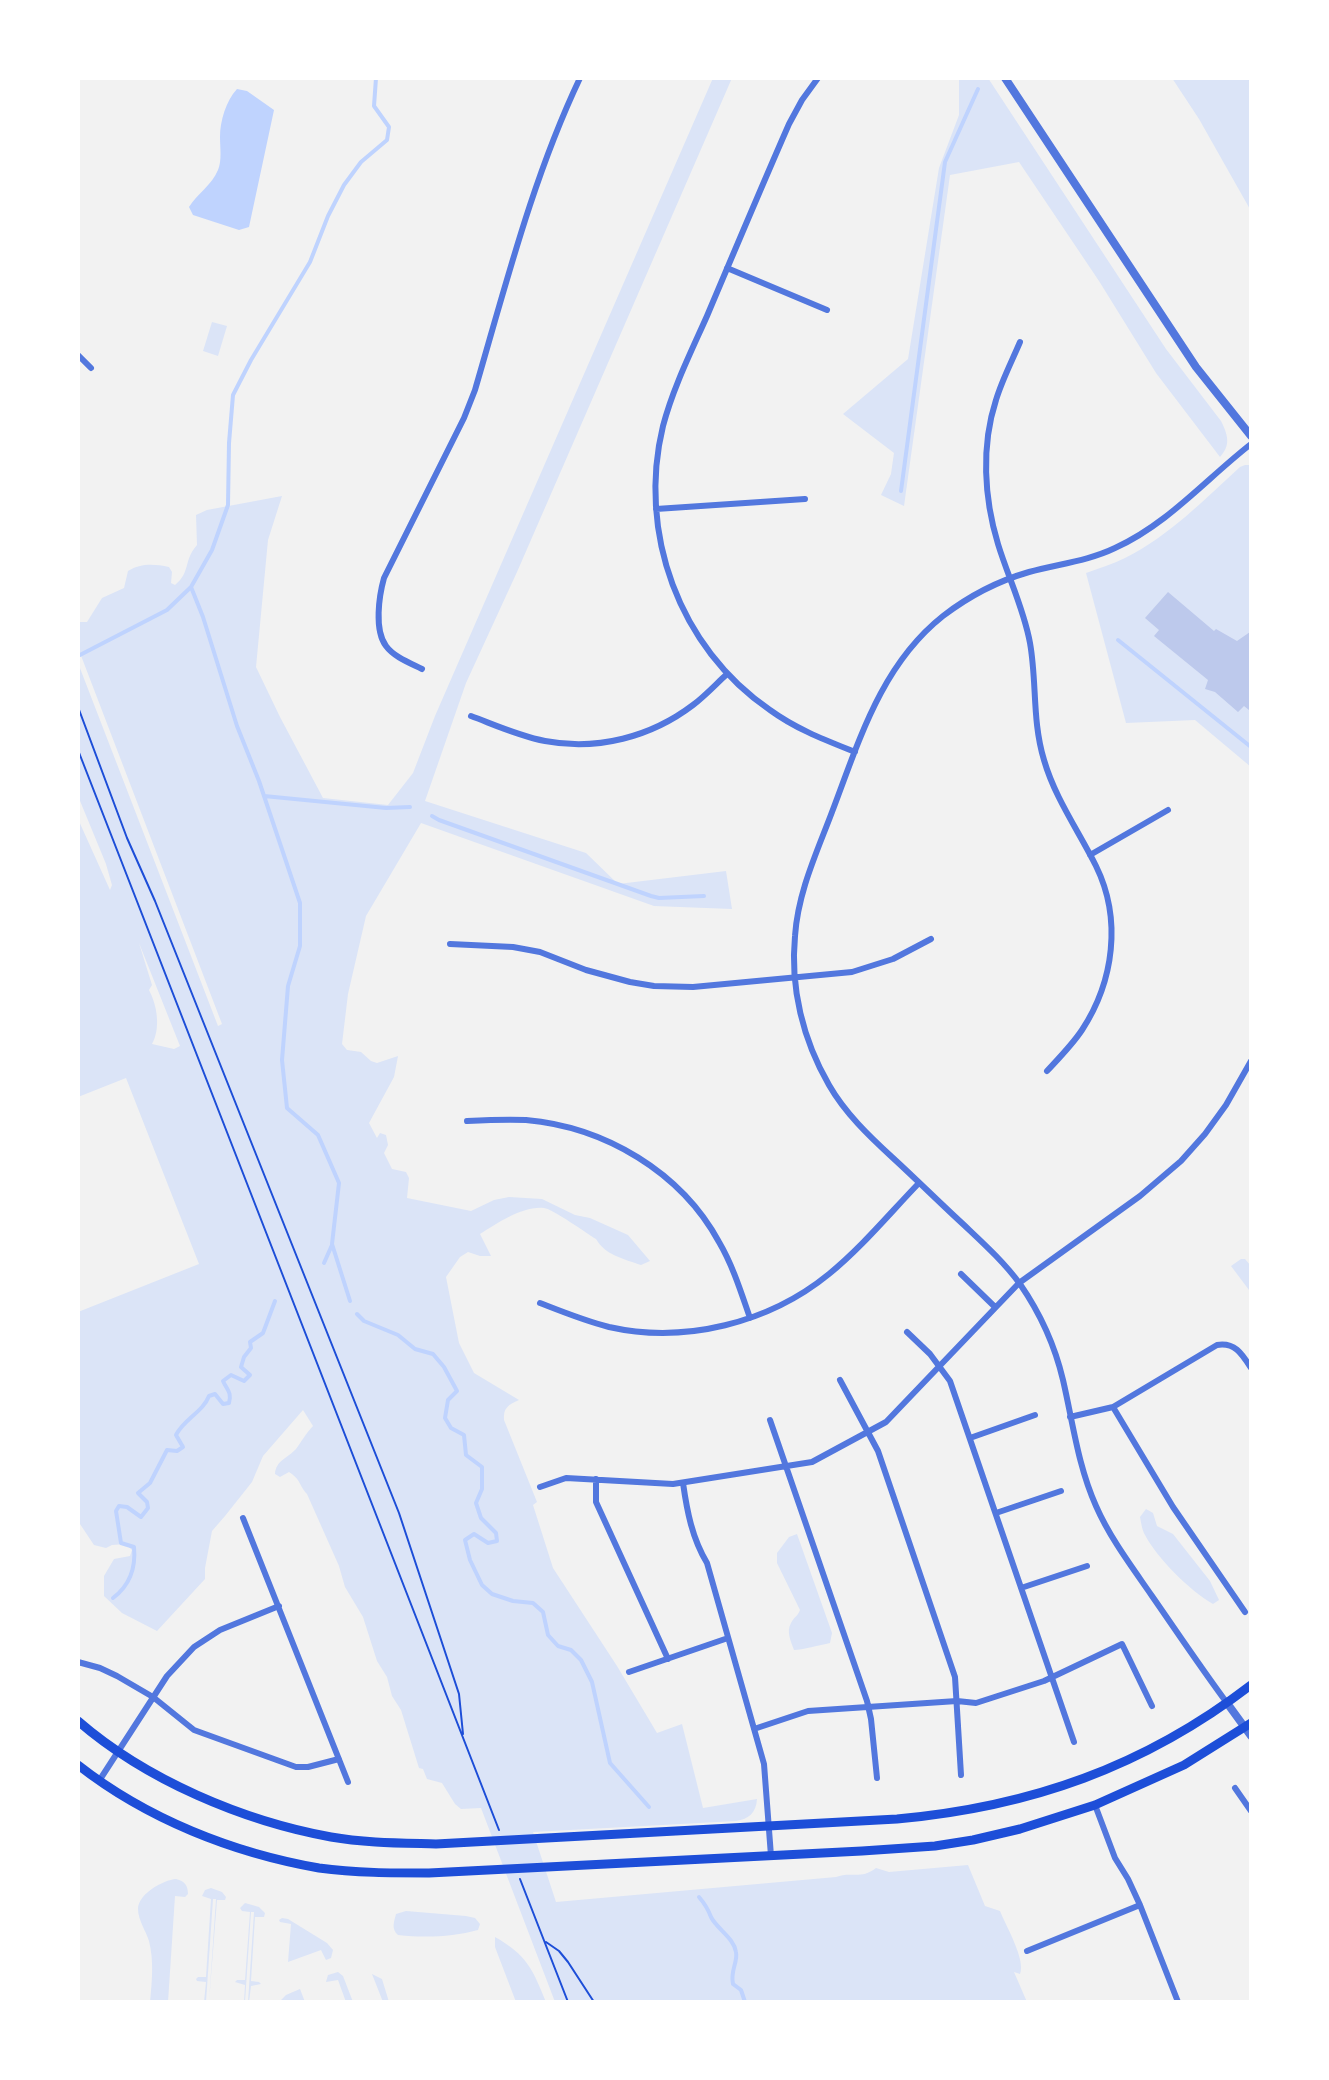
<!DOCTYPE html>
<style>
body{margin:0}
#map{position:relative;width:1329px;height:2080px;overflow:hidden;background:#f2f2f2;font-family:Montserrat,sans-serif}
canvas{display:block}
.frame{position:absolute;inset:0;border:80px solid #fff;pointer-events:none}
</style>
<div id="map">
<canvas width="1329" height="2080"></canvas>
<div class="frame"></div>
</div>
<script>
const g = document.querySelector('canvas').getContext('2d');
g.lineJoin = 'round';
function fill(path, color) {
  g.fillStyle = color;
  g.fill(path, 'evenodd');
}
function stroke(path, color, width, dash) {
  g.strokeStyle = color;
  g.lineWidth = width;
  g.lineCap = dash ? 'butt' : 'round';
  g.setLineDash(dash || []);
  g.stroke(path);
}
const green = new Path2D(`
 M 713,78 L 732,78 L 517,572 L 466,683 L 425,801 L 586,853 L 618,884 L 726,871 L 732,909 L 654,906 L 421,823 L 366,916 L 348,994 L 342,1044 L 347,1050 L 361,1052 L 371,1061 L 377,1063 L 398,1056 L 394,1077 L 369,1123 L 377,1138 L 380,1133 L 386,1135 L 388,1145 L 384,1153 L 392,1169 L 406,1172 L 409,1178 L 407,1198 L 471,1211 L 494,1200 L 509,1197 L 542,1199 L 575,1215 L 590,1218 L 628,1235 L 650,1261 L 641,1265 C 624,1259 605,1255 596,1239 C 586,1233 553,1209 544,1208 C 522,1206 498,1223 480,1234 L 491,1256 L 480,1256 L 468,1252 L 460,1257 L 446,1277 L 459,1343 L 474,1373 L 519,1400 C 508,1405 503,1408 504,1420 L 537,1502 L 533,1505 L 553,1568 L 617,1666 L 657,1733 L 682,1724 L 703,1808 L 757,1799 C 756,1813 749,1819 736,1821 L 533,1832 L 556,1902 L 836,1877 C 850,1871 861,1880 876,1868 L 889,1872 L 968,1865 L 985,1906 L 1000,1911 C 1006,1926 1026,1960 1020,1974 L 1014,1972 L 1027,2002 L 555,2002 L 481,1808 L 461,1809 L 455,1804 L 442,1783 L 427,1779 L 423,1769 L 419,1768 L 401,1710 L 392,1696 L 387,1677 L 377,1661 L 363,1617 L 345,1587 L 339,1566 L 307,1494 C 298,1484 302,1481 289,1472 L 280,1477 L 275,1474 C 276,1460 288,1458 296,1449 C 302,1441 306,1433 313,1426 L 303,1410 L 263,1456 L 252,1482 L 225,1516 L 212,1531 L 205,1568 L 205,1579 L 157,1631 L 122,1613 L 104,1596 L 104,1576 L 114,1559 L 130,1556 L 132,1550 L 126,1544 L 112,1545 L 106,1548 L 94,1545 L 78,1521 L 78,1312 L 199,1264 L 126,1078 L 78,1097 L 78,819 L 110,890 L 112,885 L 106,864 L 78,796 L 78,663 L 218,1026 L 222,1024 L 80,653 L 78,653 L 78,622 L 87,622 L 102,598 L 124,588 L 128,571 C 141,563 154,564 169,567 L 172,572 L 171,583 L 175,585 C 191,572 183,561 197,545 L 196,515 L 207,510 L 282,496 L 268,540 L 256,667 L 280,717 L 323,798 L 388,805 L 413,773 L 435,716 ZM 139,943 L 180,1046 L 174,1049 L 152,1044 C 161,1028 157,1005 149,990 L 152,985 Z
 M 959,78 L 988,78 L 1166,349 L 1221,421 C 1228,435 1231,445 1220,457 L 1156,373 L 1099,281 L 1019,162 L 950,175 L 904,506 L 881,495 L 891,474 L 894,453 L 843,414 L 908,359 L 939,168 L 959,115 Z
 M 1172,78 L 1251,78 L 1251,211 L 1199,119 Z
 M 212,322 L 227,326 L 218,356 L 203,351 Z
 M 1245,465 L 1251,465 L 1251,767 L 1195,720 L 1126,723 L 1086,573 C 1099,568 1113,564 1125,558 C 1169,536 1204,500 1240,467 Z
 M 1241,1259 L 1245,1259 L 1251,1266 L 1251,1289 L 1249,1290 L 1231,1266 Z
 M 1146,1509 L 1153,1513 L 1157,1526 L 1173,1534 L 1210,1581 L 1219,1600 L 1213,1604 C 1190,1591 1157,1558 1145,1535 C 1142,1530 1141,1522 1140,1517 Z
 M 797,1534 L 832,1633 L 830,1643 C 820,1645 802,1650 794,1650 C 791,1642 786,1631 791,1623 C 794,1617 798,1616 800,1610 L 777,1563 L 777,1553 L 789,1537 Z
 M 176,1879 C 185,1881 188,1886 188,1894 L 185,1897 L 175,1896 L 168,2002 L 150,2002 C 152,1981 154,1961 149,1941 C 146,1931 138,1920 138,1909 C 138,1894 163,1880 176,1879 Z
 M 211,1888 L 222,1892 L 226,1897 L 225,1900 L 217,1900 L 209,2002 L 216,1899 L 213,1899 L 206,2002 L 204,2002 L 206,1982 L 197,1981 L 196,1979 L 198,1977 L 206,1977 L 211,1899 L 202,1896 L 205,1890 Z
 M 245,1903 L 259,1907 L 265,1913 L 264,1917 L 255,1917 L 251,1981 L 259,1982 L 261,1984 L 251,1986 L 249,2002 L 248,2002 L 254,1912 L 251,1912 L 245,2002 L 244,2002 L 245,1985 L 235,1982 L 237,1980 L 245,1980 L 250,1912 L 242,1911 L 240,1908 Z
 M 406,1911 L 466,1916 L 475,1918 L 480,1924 L 478,1930 C 453,1937 424,1938 398,1935 C 391,1929 394,1922 396,1914 Z
 M 282,1918 L 288,1919 L 327,1943 L 333,1950 L 331,1958 L 326,1960 L 321,1950 L 288,1962 L 291,1924 L 280,1922 L 279,1920 Z
 M 495,1937 C 527,1955 533,1970 546,2002 L 516,2002 L 495,1947 Z
 M 338,1972 L 343,1976 L 353,2002 L 346,2002 L 338,1980 L 326,1982 L 328,1975 Z
 M 372,1974 L 382,1979 L 389,2002 L 383,2002 Z
 M 300,1989 L 305,2002 L 279,2002 L 286,1995 Z`);
const water = new Path2D(`
 M 237,89 L 247,91 L 274,110 L 249,227 L 239,230 L 193,215 L 189,207 C 197,194 212,185 218,170 C 222,160 220,148 220,137 C 220,121 226,101 237,89 Z`);
const stream = new Path2D(`
 M 1250,78 L 1251,80
 M 901,491 L 945,162 L 978,89
 M 1118,640 L 1251,747
 M 78,656 L 167,610 L 191,587
 M 264,796 L 386,808 L 410,807
 M 432,816 L 439,820 L 651,896 L 659,898 L 704,896
 M 324,1263 L 332,1245
 M 350,1301 L 332,1244 L 339,1183 L 318,1135 L 287,1108 L 282,1060 L 288,986 L 300,946 L 300,903 L 259,781 L 237,726 L 203,617 L 191,587 L 212,550 L 228,505 L 229,443 L 233,395 L 251,360 L 310,262 L 328,216 L 344,185 L 361,162 L 387,140 L 389,127 L 374,106 L 376,78
 M 357,1314 L 364,1321 L 398,1335 L 415,1349 L 433,1354 L 444,1367 L 457,1391 L 448,1400 L 445,1418 L 451,1428 L 464,1435 L 466,1455 L 482,1467 L 482,1489 L 476,1503 L 481,1518 L 496,1533 L 497,1541 L 488,1543 L 474,1534 L 465,1540 L 470,1560 L 482,1585 L 492,1594 L 513,1601 L 533,1603 L 543,1612 L 548,1635 L 558,1646 L 571,1650 L 581,1660 L 592,1682 L 610,1763 L 649,1807
 M 113,1598 C 129,1586 136,1568 134,1547 L 121,1543 L 116,1511 L 119,1506 L 127,1507 L 141,1517 L 148,1508 L 147,1502 L 138,1493 L 150,1483 L 167,1450 L 177,1451 L 183,1447 L 176,1435 C 184,1419 203,1412 209,1396 L 215,1394 L 223,1404 L 229,1403 C 232,1392 227,1390 223,1381 L 231,1375 L 244,1381 L 250,1375 L 241,1367 L 244,1357 L 251,1348 L 250,1342 L 263,1333 L 275,1301
 M 699,1897 C 705,1904 708,1909 711,1917 C 717,1929 734,1938 736,1952 C 738,1963 730,1970 733,1984 L 741,1990 L 745,2002`);
const building = new Path2D(`
 M 1168,592 L 1214,631 L 1216,629 L 1237,641 L 1250,632 L 1251,708 L 1249,710 L 1244,706 L 1238,712 L 1215,692 L 1205,689 L 1208,680 L 1154,636 L 1159,630 L 1145,618 Z`);
const path = new Path2D(`
 M 78,707 L 127,838 L 155,901 L 399,1513 L 459,1694 L 463,1734
 M 78,750 L 499,1830
 M 520,1879 L 568,2002
 M 546,1942 L 559,1951 L 568,1962 L 594,2002`);
const minor = new Path2D(`
 M 818,78 L 802,100 L 789,124 C 761,188 734,252 707,316 C 691,352 673,388 663,426 C 637,532 679,648 770,710 C 796,729 825,740 855,752
 M 727,268 L 827,310
 M 1020,342 C 1012,361 1002,380 996,400 C 981,446 984,498 998,544 C 1008,577 1024,609 1030,643 C 1037,682 1032,721 1044,760 C 1055,798 1078,830 1096,866 C 1122,919 1114,981 1082,1030 C 1072,1045 1059,1058 1047,1071
 M 78,355 L 91,368
 M 656,509 L 805,499
 M 422,669 C 410,663 394,657 386,646 C 374,630 379,596 384,578 L 464,418 L 475,390 C 506,284 533,177 580,78
 M 471,716 C 495,725 519,736 545,741 C 597,751 651,737 693,705 C 705,696 716,684 727,674
 M 1090,855 L 1168,810
 M 450,944 L 513,947 L 540,952 L 586,970 L 630,982 L 654,986 L 693,987 L 852,972 L 893,959 L 931,939
 M 467,1121 C 486,1120 506,1119 526,1120 C 605,1127 681,1172 719,1242 C 733,1266 741,1292 750,1318
 M 961,1274 L 995,1307
 M 540,1303 C 563,1312 585,1321 609,1327 C 685,1344 769,1323 829,1274 C 862,1247 890,1213 919,1183
 M 907,1332 L 930,1354 L 950,1381 L 1074,1742
 M 840,1380 L 878,1451 L 955,1677 L 961,1775
 M 1113,1407 L 1173,1507 L 1245,1612
 M 1070,1417 L 1113,1407 L 1217,1345 C 1235,1342 1242,1354 1251,1368
 M 770,1420 L 867,1701 L 871,1719 L 877,1778
 M 970,1438 L 1035,1415
 M 596,1479 L 596,1502 L 668,1659
 M 683,1483 C 687,1511 692,1538 707,1563 L 764,1764 L 771,1856
 M 540,1487 L 566,1478 L 673,1484 L 812,1462 L 886,1422 L 1019,1283 L 1140,1196 L 1181,1161 L 1205,1134 L 1226,1105 L 1251,1061
 M 996,1513 L 1061,1491
 M 243,1518 L 348,1782
 M 1021,1588 L 1087,1566
 M 78,1662 L 100,1668 L 117,1676 L 153,1697 L 194,1730 L 296,1767 L 308,1767 L 339,1759
 M 629,1672 L 728,1638
 M 1227,1703 C 1201,1668 1177,1632 1152,1596 C 1132,1567 1110,1538 1096,1506 C 1078,1466 1073,1423 1063,1380 C 1055,1346 1040,1313 1020,1284 C 1004,1262 983,1243 964,1225 C 940,1203 917,1180 893,1158 C 869,1136 845,1113 829,1085 C 803,1040 790,988 795,936 C 798,892 817,852 832,812 C 859,741 881,665 943,616 C 969,596 998,581 1029,572 C 1058,564 1088,561 1115,548 C 1168,524 1206,479 1251,444
 M 754,1729 L 808,1711 L 957,1701 L 976,1703 L 1044,1681 L 1122,1644 L 1152,1706
 M 99,1781 L 167,1676 L 194,1647 L 220,1630 L 279,1606
 M 1235,1788 L 1251,1811
 M 1095,1805 L 1115,1858 L 1128,1879 L 1140,1905 L 1178,2002
 M 1027,1951 L 1140,1905`);
const tertiary = new Path2D(`
 M 1005,78 L 1196,367 L 1251,436
 M 1227,1703 L 1251,1736`);
const secondary = new Path2D(`
 M 78,1721 C 146,1780 243,1821 331,1837 C 365,1843 401,1843 436,1844 L 897,1819 C 1030,1807 1144,1767 1251,1685
 M 78,1765 C 147,1819 233,1853 319,1868 C 356,1873 392,1873 429,1873 L 862,1851 L 935,1846 L 973,1840 L 1020,1829 L 1095,1805 L 1184,1765 L 1251,1723`);
fill(green, '#dbe4f7');
fill(water, '#bfd3fe');
stroke(stream, '#bfd3fe', 4);
fill(building, '#bdc9ec');
stroke(path, '#1d4ed8', 2);
stroke(minor, '#5277de', 6);
stroke(tertiary, '#5277de', 8);
stroke(secondary, '#1d4ed8', 9);
</script>
